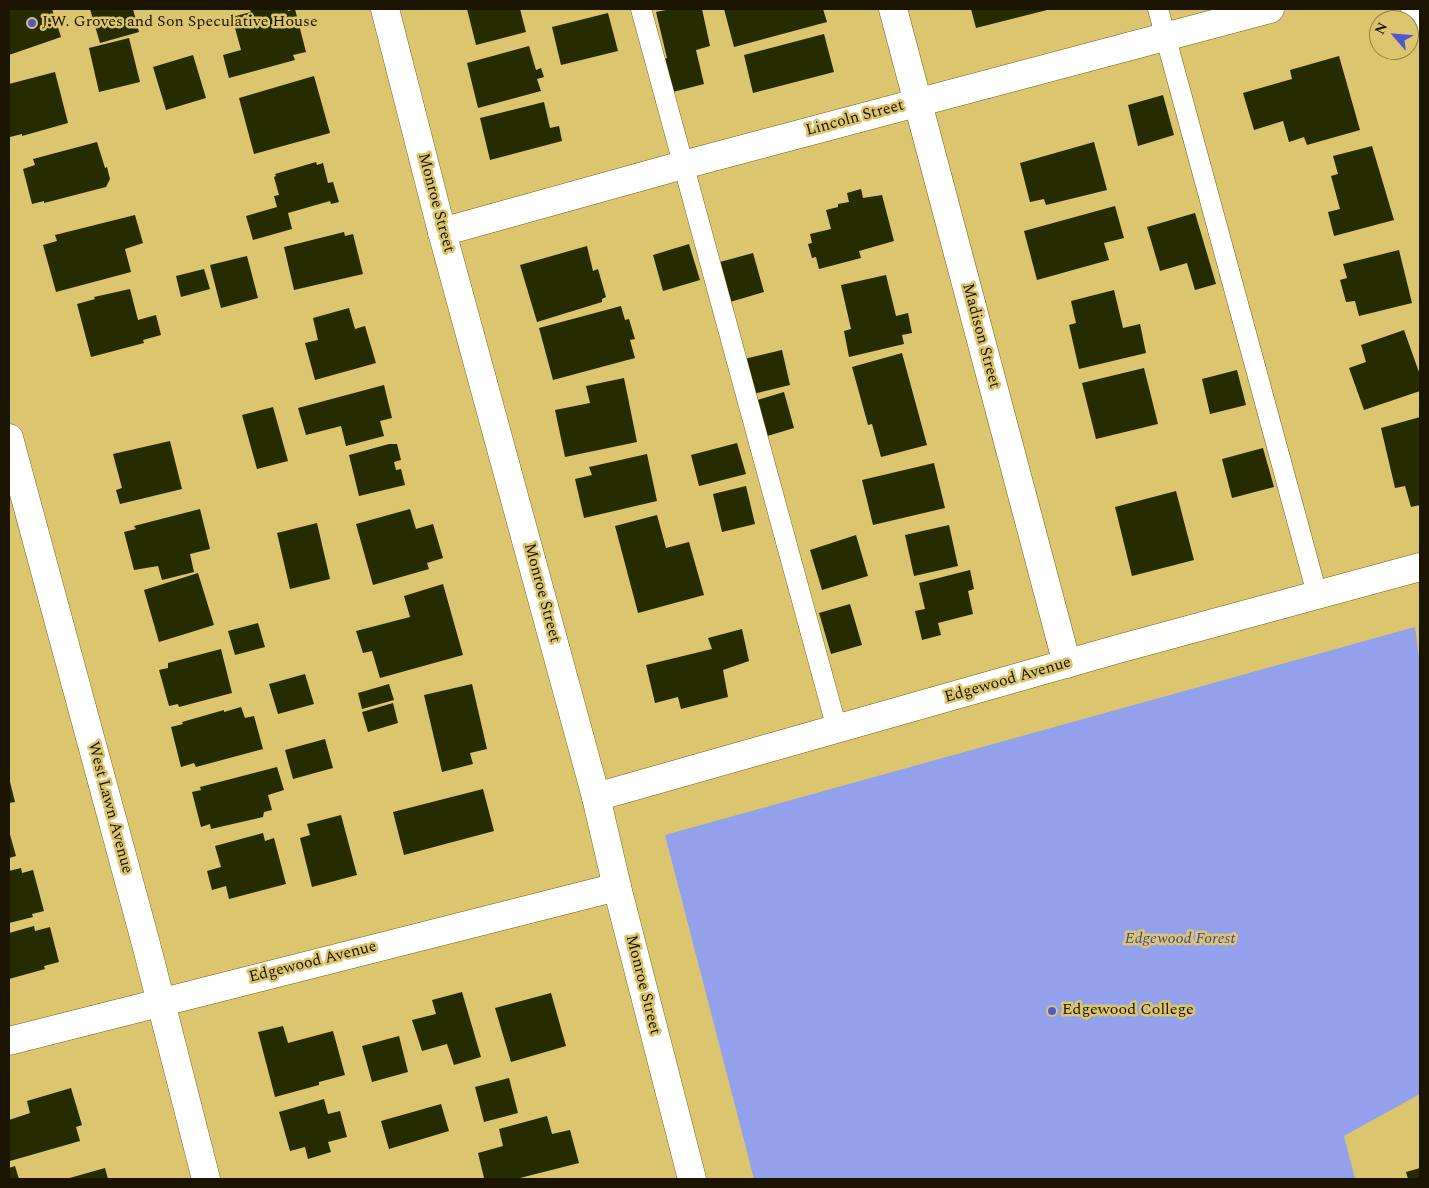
<!DOCTYPE html>
<style>
body{margin:0}
#map{position:relative;width:1429px;height:1188px;overflow:hidden;background:#dbc56e;font-family:Spectral,serif}
canvas{display:block}
.frame{position:absolute;inset:0;border:10px solid #1b1400;pointer-events:none}
.north{position:absolute;left:1369px;top:10px;width:50px;height:50px;box-sizing:border-box;background:#dbc56e;border:1px solid #8e7e42;border-radius:50%;rotate:297deg;font-size:14px;font-weight:700;line-height:20px;text-align:center;color:#1b1400}
.north::after{content:'';display:block;margin:auto;width:18px;height:22px;background:#5058ce;clip-path:polygon(50% 0,100% 100%,50% 72%,0 100%)}
</style>
<div id="map">
<canvas width="1429" height="1188"></canvas>
<div class="frame"></div>
<div class="north">N</div>
</div>
<script>
const g = document.querySelector('canvas').getContext('2d');
g.lineJoin = 'round';
function fill(path, color) {
  g.fillStyle = color;
  g.fill(path, 'evenodd');
}
function stroke(path, color, width, dash) {
  g.strokeStyle = color;
  g.lineWidth = width;
  g.lineCap = dash ? 'butt' : 'round';
  g.setLineDash(dash || []);
  g.stroke(path);
}
function write(font, color, halo, rows, align = 'center') {
  g.font = font + ' Spectral,serif';
  g.lineWidth = 5;
  g.setLineDash([]);
  g.textBaseline = 'middle';
  g.strokeStyle = halo;
  g.fillStyle = color;
  for (const [text, x, y, turn = 0] of rows) {
    g.save();
    g.translate(x, y);
    g.rotate((+turn || 0) * Math.PI / 180);
    g.textAlign = isNaN(turn) ? turn : align;
    if (halo) g.strokeText(text, 0, 0);
    g.fillText(text, 0, 0);
    g.restore();
  }
}
const green = new Path2D(`
 M 1415,627 L 1420,666 L 1420,1094 L 1344,1136 L 1355,1179 L 754,1179 L 665,835 Z`);
const building = new Path2D(`
 M 9,9 L 52,9 L 61,37 L 9,55 Z
 M 90,9 L 133,9 L 139,32 L 100,43 Z
 M 254,9 L 287,9 L 288,11 L 295,9 L 306,52 L 293,55 L 295,60 L 229,78 L 223,55 L 241,50 L 232,17 L 251,12 L 250,10 Z
 M 467,9 L 520,9 L 526,32 L 476,45 Z
 M 671,9 L 702,9 L 710,46 L 696,50 L 704,84 L 669,93 L 661,60 L 667,58 L 656,12 Z
 M 724,9 L 823,9 L 827,22 L 734,47 Z
 M 971,9 L 1051,9 L 976,28 Z
 M 608,13 L 618,51 L 561,65 L 552,27 Z
 M 824,34 L 834,72 L 753,93 L 744,55 Z
 M 129,38 L 140,82 L 99,92 L 89,48 Z
 M 529,46 L 536,70 L 541,68 L 544,77 L 537,79 L 541,91 L 478,108 L 467,63 Z
 M 193,55 L 206,98 L 166,110 L 153,67 Z
 M 1339,56 L 1360,130 L 1307,145 L 1304,137 L 1289,142 L 1283,121 L 1254,130 L 1243,93 L 1292,79 L 1290,70 Z
 M 55,72 L 68,123 L 22,136 L 22,134 L 10,137 L 9,84 Z
 M 314,76 L 330,133 L 254,154 L 239,98 Z
 M 1163,95 L 1174,135 L 1138,146 L 1128,105 Z
 M 544,102 L 550,128 L 559,126 L 562,141 L 490,160 L 480,118 Z
 M 97,142 L 105,168 L 107,167 L 110,179 L 106,187 L 44,203 L 44,201 L 32,204 L 23,169 L 35,165 L 33,159 Z
 M 1094,142 L 1107,190 L 1046,205 L 1044,199 L 1030,202 L 1020,163 Z
 M 1372,146 L 1394,220 L 1334,236 L 1328,212 L 1340,209 L 1331,176 L 1338,174 L 1333,156 Z
 M 316,162 L 317,165 L 323,163 L 328,183 L 333,182 L 339,202 L 331,204 L 330,201 L 288,213 L 292,229 L 253,240 L 246,216 L 277,207 L 274,196 L 279,195 L 274,177 L 276,176 L 275,174 Z
 M 861,189 L 863,198 L 882,195 L 894,241 L 859,251 L 861,258 L 819,269 L 816,257 L 812,258 L 808,244 L 812,243 L 810,234 L 831,229 L 826,210 L 838,207 L 838,204 L 849,202 L 847,193 Z
 M 1115,206 L 1124,238 L 1104,243 L 1109,260 L 1037,280 L 1024,231 Z
 M 1195,213 L 1216,284 L 1195,290 L 1187,263 L 1160,271 L 1147,227 Z
 M 135,215 L 143,243 L 125,249 L 131,272 L 56,292 L 43,245 L 57,241 L 55,235 Z
 M 344,232 L 345,236 L 353,234 L 363,274 L 294,290 L 284,247 Z
 M 689,244 L 700,280 L 663,291 L 653,255 Z
 M 587,246 L 593,271 L 598,269 L 606,297 L 602,299 L 602,302 L 537,322 L 520,265 Z
 M 1399,250 L 1412,303 L 1359,316 L 1355,301 L 1346,302 L 1340,280 L 1347,278 L 1343,264 Z
 M 753,253 L 764,292 L 730,302 L 720,262 Z
 M 247,256 L 258,298 L 221,308 L 210,265 Z
 M 204,269 L 210,289 L 181,297 L 176,276 Z
 M 886,275 L 896,316 L 908,313 L 912,333 L 902,335 L 904,344 L 849,357 L 844,331 L 851,329 L 841,285 Z
 M 130,289 L 138,320 L 156,315 L 161,335 L 143,340 L 144,343 L 91,357 L 77,304 L 95,299 L 94,297 Z
 M 1114,290 L 1123,328 L 1140,324 L 1146,353 L 1079,369 L 1069,325 L 1076,323 L 1071,301 Z
 M 621,306 L 625,320 L 629,319 L 635,339 L 630,340 L 635,358 L 553,380 L 539,328 Z
 M 349,308 L 355,329 L 365,326 L 376,363 L 315,380 L 305,343 L 318,340 L 313,318 Z
 M 1404,330 L 1420,375 L 1420,391 L 1364,410 L 1349,368 L 1366,362 L 1361,345 Z
 M 782,350 L 790,385 L 753,394 L 744,359 Z
 M 902,353 L 927,445 L 881,457 L 872,424 L 868,425 L 852,367 Z
 M 1144,368 L 1158,424 L 1096,439 L 1082,383 Z
 M 1237,370 L 1246,405 L 1210,414 L 1202,379 Z
 M 624,378 L 637,442 L 565,457 L 555,410 L 590,403 L 586,386 Z
 M 384,385 L 392,418 L 380,421 L 384,436 L 346,446 L 341,426 L 306,435 L 298,408 Z
 M 784,392 L 794,428 L 764,437 L 754,401 Z
 M 273,407 L 288,461 L 257,469 L 242,415 Z
 M 1420,417 L 1420,505 L 1411,507 L 1405,486 L 1395,488 L 1381,428 Z
 M 170,441 L 182,489 L 120,504 L 116,490 L 122,488 L 113,454 Z
 M 737,443 L 746,474 L 699,486 L 691,455 Z
 M 389,444 L 397,444 L 401,460 L 394,462 L 396,470 L 401,469 L 405,485 L 359,496 L 349,455 Z
 M 1263,448 L 1274,487 L 1232,498 L 1222,459 Z
 M 647,454 L 657,501 L 584,518 L 575,479 L 592,475 L 589,467 Z
 M 934,463 L 945,508 L 873,525 L 862,480 Z
 M 746,486 L 755,524 L 722,532 L 713,494 Z
 M 1176,491 L 1194,560 L 1132,576 L 1115,507 Z
 M 200,509 L 210,549 L 190,554 L 194,572 L 162,580 L 158,566 L 134,570 L 124,532 L 136,529 L 134,526 Z
 M 410,509 L 416,529 L 433,524 L 443,558 L 427,563 L 429,569 L 373,585 L 356,524 Z
 M 657,515 L 666,548 L 689,542 L 704,595 L 638,613 L 615,526 Z
 M 317,523 L 330,579 L 290,589 L 277,533 Z
 M 949,525 L 958,566 L 914,576 L 905,535 Z
 M 856,535 L 868,576 L 822,590 L 810,550 Z
 M 970,570 L 974,589 L 968,591 L 973,614 L 938,623 L 941,635 L 922,640 L 915,611 L 925,609 L 919,583 Z
 M 198,573 L 214,625 L 159,642 L 144,590 Z
 M 443,584 L 463,655 L 380,678 L 372,651 L 363,653 L 356,631 L 410,617 L 404,596 Z
 M 850,604 L 862,645 L 831,654 L 819,613 Z
 M 258,623 L 265,647 L 235,655 L 228,631 Z
 M 742,629 L 749,661 L 723,670 L 728,697 L 681,709 L 678,697 L 655,703 L 646,665 L 712,649 L 708,638 Z
 M 221,649 L 232,693 L 179,707 L 178,704 L 169,706 L 159,670 L 168,668 L 168,663 Z
 M 305,674 L 314,704 L 278,714 L 269,684 Z
 M 389,684 L 394,700 L 362,709 L 358,693 Z
 M 472,684 L 487,749 L 470,753 L 473,764 L 442,772 L 424,695 Z
 M 393,703 L 398,723 L 368,732 L 362,712 Z
 M 241,707 L 245,718 L 254,716 L 263,749 L 196,767 L 194,763 L 181,767 L 171,727 L 183,724 L 182,722 L 224,710 L 224,712 Z
 M 325,739 L 333,768 L 293,779 L 285,750 Z
 M 277,767 L 284,790 L 268,795 L 272,810 L 264,812 L 263,817 L 211,829 L 210,824 L 201,827 L 192,792 L 201,790 L 200,787 Z
 M 9,778 L 15,802 L 9,803 Z
 M 483,789 L 494,831 L 404,855 L 393,812 Z
 M 341,815 L 357,875 L 312,887 L 300,838 L 310,835 L 307,824 Z
 M 9,831 L 16,856 L 9,858 Z
 M 263,833 L 265,841 L 274,838 L 286,884 L 229,899 L 226,886 L 212,890 L 207,871 L 221,867 L 215,846 Z
 M 21,868 L 22,873 L 33,870 L 44,911 L 32,914 L 33,917 L 9,923 L 9,871 Z
 M 34,926 L 35,931 L 50,927 L 59,962 L 44,966 L 45,969 L 9,979 L 9,933 Z
 M 462,992 L 481,1057 L 454,1065 L 447,1044 L 422,1051 L 412,1020 L 436,1014 L 432,1000 Z
 M 551,993 L 566,1046 L 511,1062 L 495,1008 Z
 M 283,1026 L 288,1043 L 333,1031 L 345,1075 L 319,1082 L 319,1085 L 275,1097 L 258,1032 Z
 M 399,1036 L 408,1072 L 372,1082 L 362,1046 Z
 M 509,1078 L 518,1113 L 484,1122 L 475,1087 Z
 M 71,1088 L 82,1125 L 76,1127 L 80,1141 L 10,1161 L 9,1156 L 9,1120 L 30,1113 L 27,1101 Z
 M 324,1099 L 328,1114 L 340,1111 L 347,1137 L 328,1142 L 331,1152 L 308,1159 L 305,1147 L 290,1151 L 279,1112 Z
 M 441,1104 L 449,1131 L 389,1149 L 381,1121 Z
 M 547,1116 L 552,1134 L 570,1130 L 579,1163 L 516,1179 L 480,1179 L 484,1178 L 478,1153 L 503,1146 L 499,1129 Z
 M 15,1166 L 19,1179 L 9,1179 L 9,1168 Z
 M 105,1168 L 108,1179 L 66,1179 Z
 M 1420,1168 L 1420,1179 L 1408,1179 L 1406,1172 Z`);
const service = new Path2D(`
 M 641,9 L 837,729
 M 1158,9 L 1317,594`);
const minor = new Path2D(`
 M 893,9 L 1067,664
 M 1415,9 L 1420,26
 M 442,232 L 683,165 L 1270,9
 M 9,438 L 146,944 L 206,1179
 M 596,797 L 1118,649 L 1420,567
 M 9,1041 L 617,887`);
const secondary = new Path2D(`
 M 385,9 L 442,232 L 596,797 L 617,887 L 692,1179`);
const markers = [
 [32,23,5,"#5058ce"],
 [1052,1011,5,"#5058ce"]
];
const poiNames = [
 ["J.W. Groves and Son Speculative House",42,23],
 ["Edgewood College",1062,1011]
];
const streetNames = [
 ["Lincoln Street",855,119,-15],
 ["Monroe Street",435,203,75],
 ["Madison Street",980,336,75],
 ["Monroe Street",541,593,75],
 ["Edgewood Avenue",1008,681,-16],
 ["West Lawn Avenue",109,808,75],
 ["Edgewood Avenue",313,963,-14],
 ["Monroe Street",642,985,76]
];
const parkNames = [
 ["Edgewood Forest",1180,940]
];
fill(green, '#93a1ec');
fill(building, '#272b00');
stroke(service, '#71611c', 21);
stroke(minor, '#71611c', 29);
stroke(secondary, '#71611c', 29);
stroke(service, '#fff', 20);
stroke(minor, '#fff', 28);
stroke(secondary, '#fff', 28);
for (const [x, y, r, color] of markers) {
  const dot = new Path2D();
  dot.arc(x, y, r, 0, 2 * Math.PI);
  g.fillStyle = color;
  g.fill(dot);
  stroke(dot, '#dbc56e', 2);
}
write('16px', '#1b1400', '#dbc56e', poiNames, 'left');
write('16px', '#1b1400', '#dbc56e', streetNames);
write('italic 16px', '#4047a6', '#dbc56e', parkNames);
</script>
